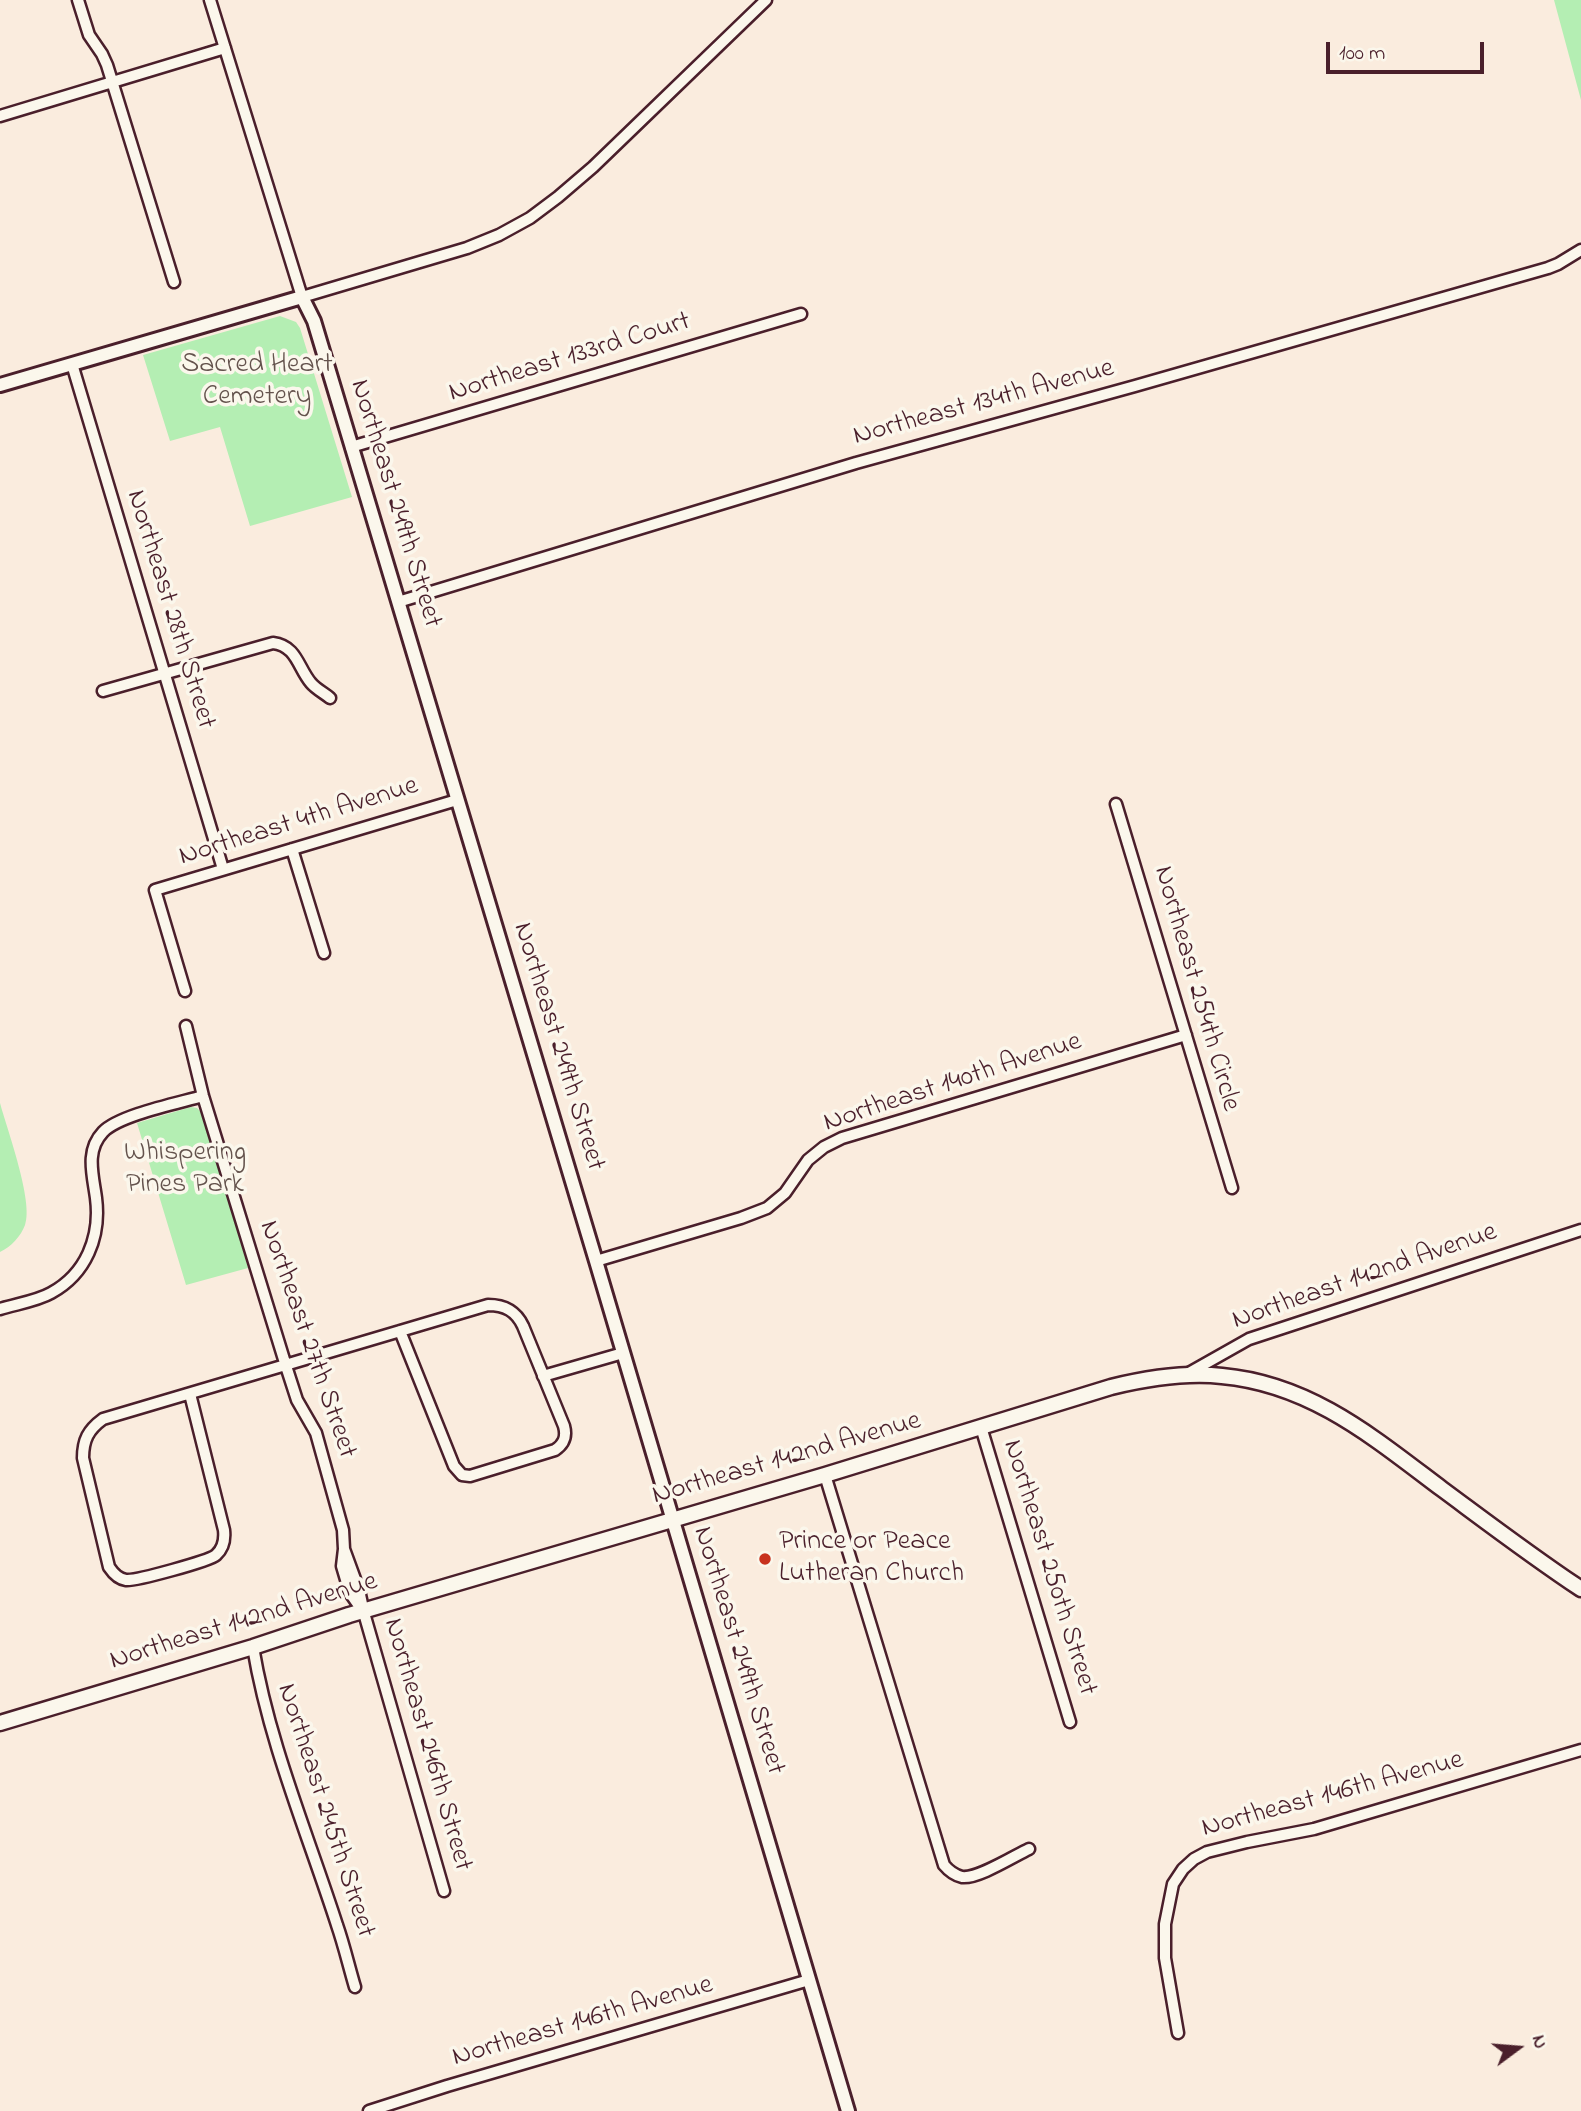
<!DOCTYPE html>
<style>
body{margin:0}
#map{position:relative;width:1581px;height:2111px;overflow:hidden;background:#faecde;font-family:"Indie Flower",sans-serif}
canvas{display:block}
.north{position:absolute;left:1483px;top:2013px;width:70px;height:70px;-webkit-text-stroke:5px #fbf7ec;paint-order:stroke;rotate:74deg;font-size:19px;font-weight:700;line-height:28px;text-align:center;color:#4a1f2b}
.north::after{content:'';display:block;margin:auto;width:24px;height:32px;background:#4a1f2b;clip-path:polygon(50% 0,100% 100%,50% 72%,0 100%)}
.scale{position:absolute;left:1326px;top:42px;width:158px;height:32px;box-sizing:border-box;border:4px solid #4a1f2b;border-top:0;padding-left:9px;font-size:21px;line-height:24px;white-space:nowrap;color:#4a1f2b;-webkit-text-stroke:5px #fbf7ec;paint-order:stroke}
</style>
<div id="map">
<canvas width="1581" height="2111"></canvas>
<div class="north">N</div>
<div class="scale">100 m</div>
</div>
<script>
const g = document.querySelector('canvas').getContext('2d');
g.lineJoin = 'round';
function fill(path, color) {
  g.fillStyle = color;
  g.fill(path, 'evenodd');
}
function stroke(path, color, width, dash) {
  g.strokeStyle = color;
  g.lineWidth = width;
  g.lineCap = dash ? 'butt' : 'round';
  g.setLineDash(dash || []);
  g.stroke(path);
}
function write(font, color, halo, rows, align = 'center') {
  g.font = font + ' "Indie Flower",sans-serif';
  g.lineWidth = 7;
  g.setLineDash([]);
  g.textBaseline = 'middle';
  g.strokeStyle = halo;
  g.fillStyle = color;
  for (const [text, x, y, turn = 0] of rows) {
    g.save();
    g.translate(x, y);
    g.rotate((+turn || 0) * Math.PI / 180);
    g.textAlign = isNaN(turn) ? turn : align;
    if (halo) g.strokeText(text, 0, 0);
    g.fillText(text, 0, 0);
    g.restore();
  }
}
const green = new Path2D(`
 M 1554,0 L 1581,0 L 1581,100 Z
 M 280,316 L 296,322 L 300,328 L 352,497 L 250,526 L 220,427 L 170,441 L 143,355 Z
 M 0,1103 C 7,1129 34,1202 25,1225 C 21,1236 11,1247 0,1252 Z
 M 191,1107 L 197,1108 L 204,1115 L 248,1268 L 186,1285 L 137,1123 Z`);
const minor = new Path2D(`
 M 78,0 L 89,35 L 102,54 L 107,65 L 174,282
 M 210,0 L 302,297 L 467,248 L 499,235 L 530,218 L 558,197 L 593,167 L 766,0
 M 0,116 L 225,48
 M 72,364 L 223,869
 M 351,447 L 801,314
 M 398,602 L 856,463 L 1135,386 L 1548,268 L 1558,264 L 1581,250
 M 103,691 L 273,643 C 297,646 298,668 311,683 C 316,689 324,693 330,698
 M 1116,804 L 1232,1188
 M 292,849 L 324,953
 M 185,991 L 155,890 L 457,800
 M 186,1026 L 203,1096 L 286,1366 L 297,1400 L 316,1433 L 343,1530 L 344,1549 L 342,1566 L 350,1593 L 364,1613
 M 596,1261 L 741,1218 L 767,1208 L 785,1193 L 808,1160 L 824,1147 L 842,1138 L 1186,1035
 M 0,1309 C 16,1304 37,1301 51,1293 C 86,1274 101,1237 96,1198 C 93,1175 85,1151 103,1132 C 119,1115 179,1103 203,1096
 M 1187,1374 L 1249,1339 L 1581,1230
 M 543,1376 L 623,1353
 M 190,1394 L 224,1530 C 225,1539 224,1548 216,1555 C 209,1561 136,1581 126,1580 C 118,1579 113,1573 109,1567 L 83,1458 C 83,1440 88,1430 103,1419 L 488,1305 C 505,1305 516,1311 523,1326 L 564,1426 C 567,1437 564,1444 555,1450 L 470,1476 L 462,1475 L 454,1466 L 400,1331
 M 981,1427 L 1070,1722
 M 825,1475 L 944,1865 C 949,1871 954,1875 962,1877 C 978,1879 1014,1856 1029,1849
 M 344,1549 L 359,1590 L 364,1613 L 444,1891
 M 253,1647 C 269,1743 307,1832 337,1925 C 344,1945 349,1967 355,1987
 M 1178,2033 L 1165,1958 L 1165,1924 L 1173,1884 L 1183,1869 L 1194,1859 L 1207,1852 L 1247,1842 L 1314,1829 L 1581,1750
 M 369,2111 L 447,2086 L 809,1980`);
const tertiary = new Path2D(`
 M 0,385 L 302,297 L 314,321 L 596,1261 L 848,2111`);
const secondary = new Path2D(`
 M 0,1723 L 253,1647 L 349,1615 L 825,1475 L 1111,1387 C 1148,1378 1185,1372 1222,1376 C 1311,1384 1374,1438 1442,1489 C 1488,1523 1534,1558 1581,1589`);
const markers = [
 [765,1559,7,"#c8321e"]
];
const streetNames = [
 ["Northeast 133rd Court",570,359,-17],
 ["Northeast 134th Avenue",984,404,-15],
 ["Northeast 249th Street",394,504,73],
 ["Northeast 28th Street",169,610,73],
 ["Northeast 4th Avenue",299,823,-17],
 ["Northeast 254th Circle",1195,989,74],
 ["Northeast 249th Street",557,1047,73],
 ["Northeast 140th Avenue",953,1084,-18],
 ["Northeast 142nd Avenue",1365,1278,-19],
 ["Northeast 27th Street",306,1340,71],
 ["Northeast 142nd Avenue",787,1460,-16],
 ["Northeast 250th Street",1048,1568,73],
 ["Northeast 142nd Avenue",244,1623,-17],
 ["Northeast 249th Street",737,1651,73],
 ["Northeast 246th Street",426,1745,74],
 ["Northeast 146th Avenue",1333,1796,-15],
 ["Northeast 245th Street",324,1811,72],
 ["Northeast 146th Avenue",583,2023,-16]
];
const parkNames = [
 ["Sacred Heart",257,366],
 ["Cemetery",257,398],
 ["Whispering",185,1154],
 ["Pines Park",185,1186]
];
const poiNames = [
 ["Prince or Peace",779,1543],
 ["Lutheran Church",779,1575]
];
fill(green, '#b4eeb3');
stroke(minor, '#4a1f2b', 15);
stroke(tertiary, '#4a1f2b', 18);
stroke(secondary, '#4a1f2b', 19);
stroke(minor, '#fbf7ec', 10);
stroke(tertiary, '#fbf7ec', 12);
stroke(secondary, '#fbf7ec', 14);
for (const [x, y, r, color] of markers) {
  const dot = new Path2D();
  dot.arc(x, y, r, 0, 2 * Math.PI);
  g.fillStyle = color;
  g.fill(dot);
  stroke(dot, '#fbf7ec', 2.5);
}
write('28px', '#4a1f2b', '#fbf7ec', streetNames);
write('28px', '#64534d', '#fbf7ec', parkNames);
write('28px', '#4a1f2b', '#fbf7ec', poiNames, 'left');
</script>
